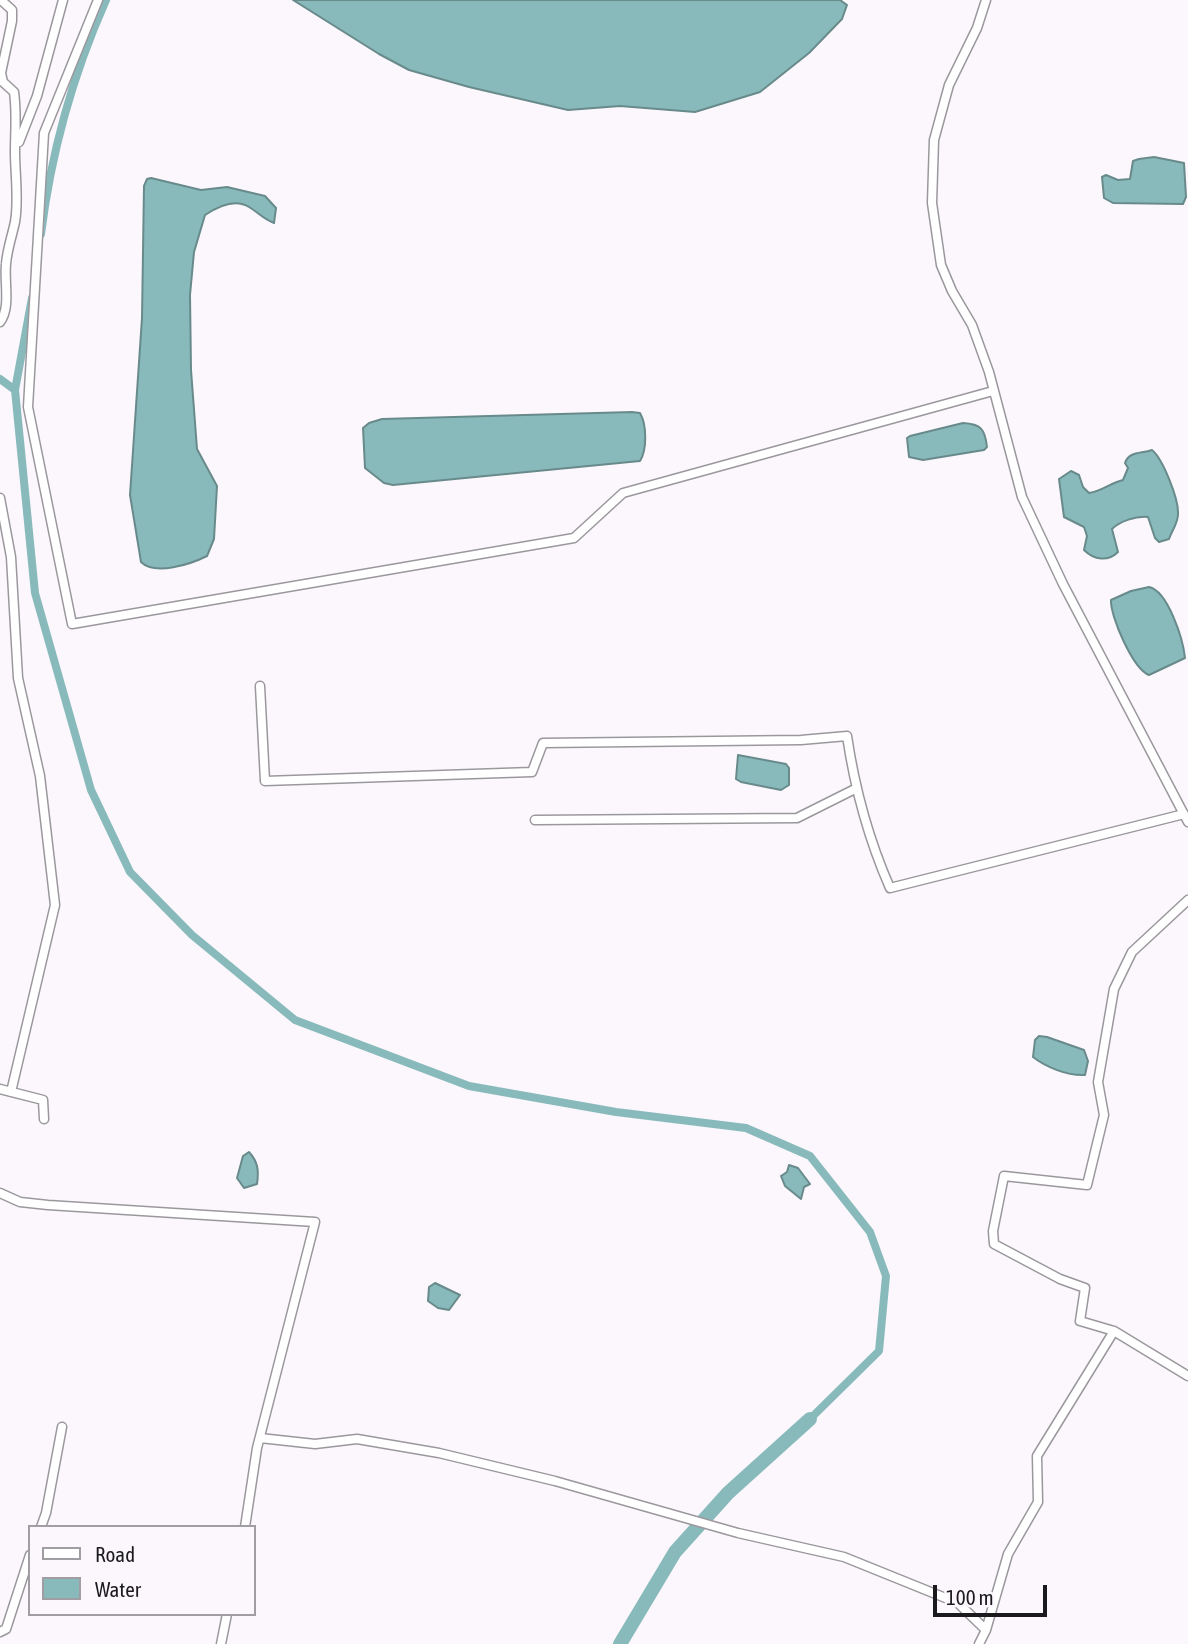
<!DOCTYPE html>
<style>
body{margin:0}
#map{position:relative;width:1188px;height:1644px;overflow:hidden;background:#fbf7fd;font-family:"Asap Condensed",sans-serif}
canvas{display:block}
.legend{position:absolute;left:28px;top:1525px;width:228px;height:91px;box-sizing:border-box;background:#fbf7fd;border:2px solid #a19ea3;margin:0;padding:9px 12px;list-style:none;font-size:21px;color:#1a191b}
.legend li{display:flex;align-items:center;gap:14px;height:35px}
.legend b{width:35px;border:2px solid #a19ea3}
.scale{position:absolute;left:933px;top:1585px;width:114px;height:32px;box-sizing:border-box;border:4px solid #1a191b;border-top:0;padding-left:9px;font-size:21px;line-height:24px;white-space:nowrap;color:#1a191b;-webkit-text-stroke:5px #fbf7fd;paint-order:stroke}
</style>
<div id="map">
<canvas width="1188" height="1644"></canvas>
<ul class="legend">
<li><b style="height:9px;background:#fff"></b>Road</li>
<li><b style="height:19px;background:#89babb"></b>Water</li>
</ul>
<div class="scale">100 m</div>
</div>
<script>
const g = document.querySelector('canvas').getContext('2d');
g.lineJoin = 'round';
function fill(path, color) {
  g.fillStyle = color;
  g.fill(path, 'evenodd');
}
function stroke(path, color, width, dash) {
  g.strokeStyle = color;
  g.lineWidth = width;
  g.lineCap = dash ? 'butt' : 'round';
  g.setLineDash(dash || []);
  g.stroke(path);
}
const water = new Path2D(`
 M 293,0 L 840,0 L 847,5 L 842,19 L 809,53 L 760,92 L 695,112 L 620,106 L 568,110 L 469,87 L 409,70 L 379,54 Z
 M 1154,157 L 1184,163 L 1186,197 L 1183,204 L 1113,203 L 1104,198 L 1102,177 L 1106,175 L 1118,180 L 1130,179 L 1133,161 L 1139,159 Z
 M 151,178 L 201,190 L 227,187 L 265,196 L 276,208 L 274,223 C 263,219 259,213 249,207 C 235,198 217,207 205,215 L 194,252 L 190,295 L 191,370 L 197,449 L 217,486 L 214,539 L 207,556 C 191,564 155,576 141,562 L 130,495 L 142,318 L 144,186 L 147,179 Z
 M 632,412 L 640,413 C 647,425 647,450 640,461 L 393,485 L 384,483 L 365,468 L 363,428 L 369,423 L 382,419 Z
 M 963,423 C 981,424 985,429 987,447 L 984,450 L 923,460 L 909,457 L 907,438 L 910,436 Z
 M 1152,450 C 1163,459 1178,498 1178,512 C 1179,522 1172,530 1169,539 L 1159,542 L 1155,538 L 1148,517 C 1136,516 1120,521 1112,529 L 1118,552 C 1108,562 1094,560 1084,550 L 1087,536 L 1084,527 L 1064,517 L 1059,479 L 1071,471 L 1079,475 L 1083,487 L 1089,493 C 1103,491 1110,483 1123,480 L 1128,468 L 1125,463 C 1129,451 1141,454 1152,450 Z
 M 1149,587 C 1168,591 1183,639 1185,658 L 1149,675 C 1133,669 1110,616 1111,600 L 1131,591 Z
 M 738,755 L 786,764 L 789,768 L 789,785 L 781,790 L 741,782 L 736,779 Z
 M 1039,1036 L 1047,1037 L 1084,1050 L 1088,1061 L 1085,1075 C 1067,1076 1046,1067 1033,1057 L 1035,1040 Z
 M 249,1152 C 258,1162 259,1170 257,1184 L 244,1188 L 237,1178 L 243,1156 Z
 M 789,1165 L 798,1168 L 810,1184 L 804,1187 L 801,1199 L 785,1186 L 781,1176 L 787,1172 Z
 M 435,1283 L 460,1295 L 449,1310 L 438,1308 L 428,1301 L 429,1287 Z`);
const canal = new Path2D(`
 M 41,234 C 51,153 73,74 106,0
 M 32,298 L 15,390 L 35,593 L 91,790 L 130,872 L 192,935 L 295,1020 L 469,1086 L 616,1112 L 746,1128 L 810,1156 L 870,1232 L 886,1276 L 879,1351 L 810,1419
 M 0,379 L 15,390`);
const river = new Path2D(`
 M 620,1644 L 675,1552 L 728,1493 L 810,1419`);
const minor = new Path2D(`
 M 98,0 L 44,133 L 28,407 L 72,624 L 574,538 L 623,493 L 993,391
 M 986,0 L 977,28 L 949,85 L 934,140 L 932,203 L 941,265 L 952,291 L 972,325 L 989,372 L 1022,497 L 1063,584 L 1188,822
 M 19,142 L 37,96 L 63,0
 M 0,322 C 11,308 4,282 6,264 C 7,250 12,236 15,222 C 19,199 15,175 15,152 C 15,131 17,113 14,92 L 3,82 L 1,73 L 12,21 L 12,10 L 1,0
 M 0,498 L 11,557 L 18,678 L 40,776 L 55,905 L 11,1092
 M 260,686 L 265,781 L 532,772 L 543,743 L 801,740 L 847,736 C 855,790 868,838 890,888 L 1184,814
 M 535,820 L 797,818 L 855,789
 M 0,1089 L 43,1100 L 44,1119
 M 0,1193 L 20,1202 L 48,1205 L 315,1222 L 257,1448 L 245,1527
 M 1114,1331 L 1188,1376
 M 260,1438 L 315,1444 L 357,1439 L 439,1453 L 555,1481 L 738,1533 L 844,1557 L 958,1603 L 986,1630 L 979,1644
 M 41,1527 L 46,1513 L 62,1427
 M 986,1630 L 1008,1554 L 1038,1502 L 1037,1456 L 1114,1331 L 1080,1321 L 1085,1288 L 1060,1279 L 994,1244 L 993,1231 L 1004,1176 L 1087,1185 L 1104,1115 L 1098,1082 L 1114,989 L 1132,952 L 1188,900
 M 0,1632 L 6,1629 L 30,1555
 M 221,1644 L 227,1614`);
fill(water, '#89babb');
stroke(water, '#688a8b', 2);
stroke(canal, '#89babb', 8);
stroke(river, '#89babb', 14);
stroke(minor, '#9b989d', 11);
stroke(minor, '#fff', 8);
</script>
